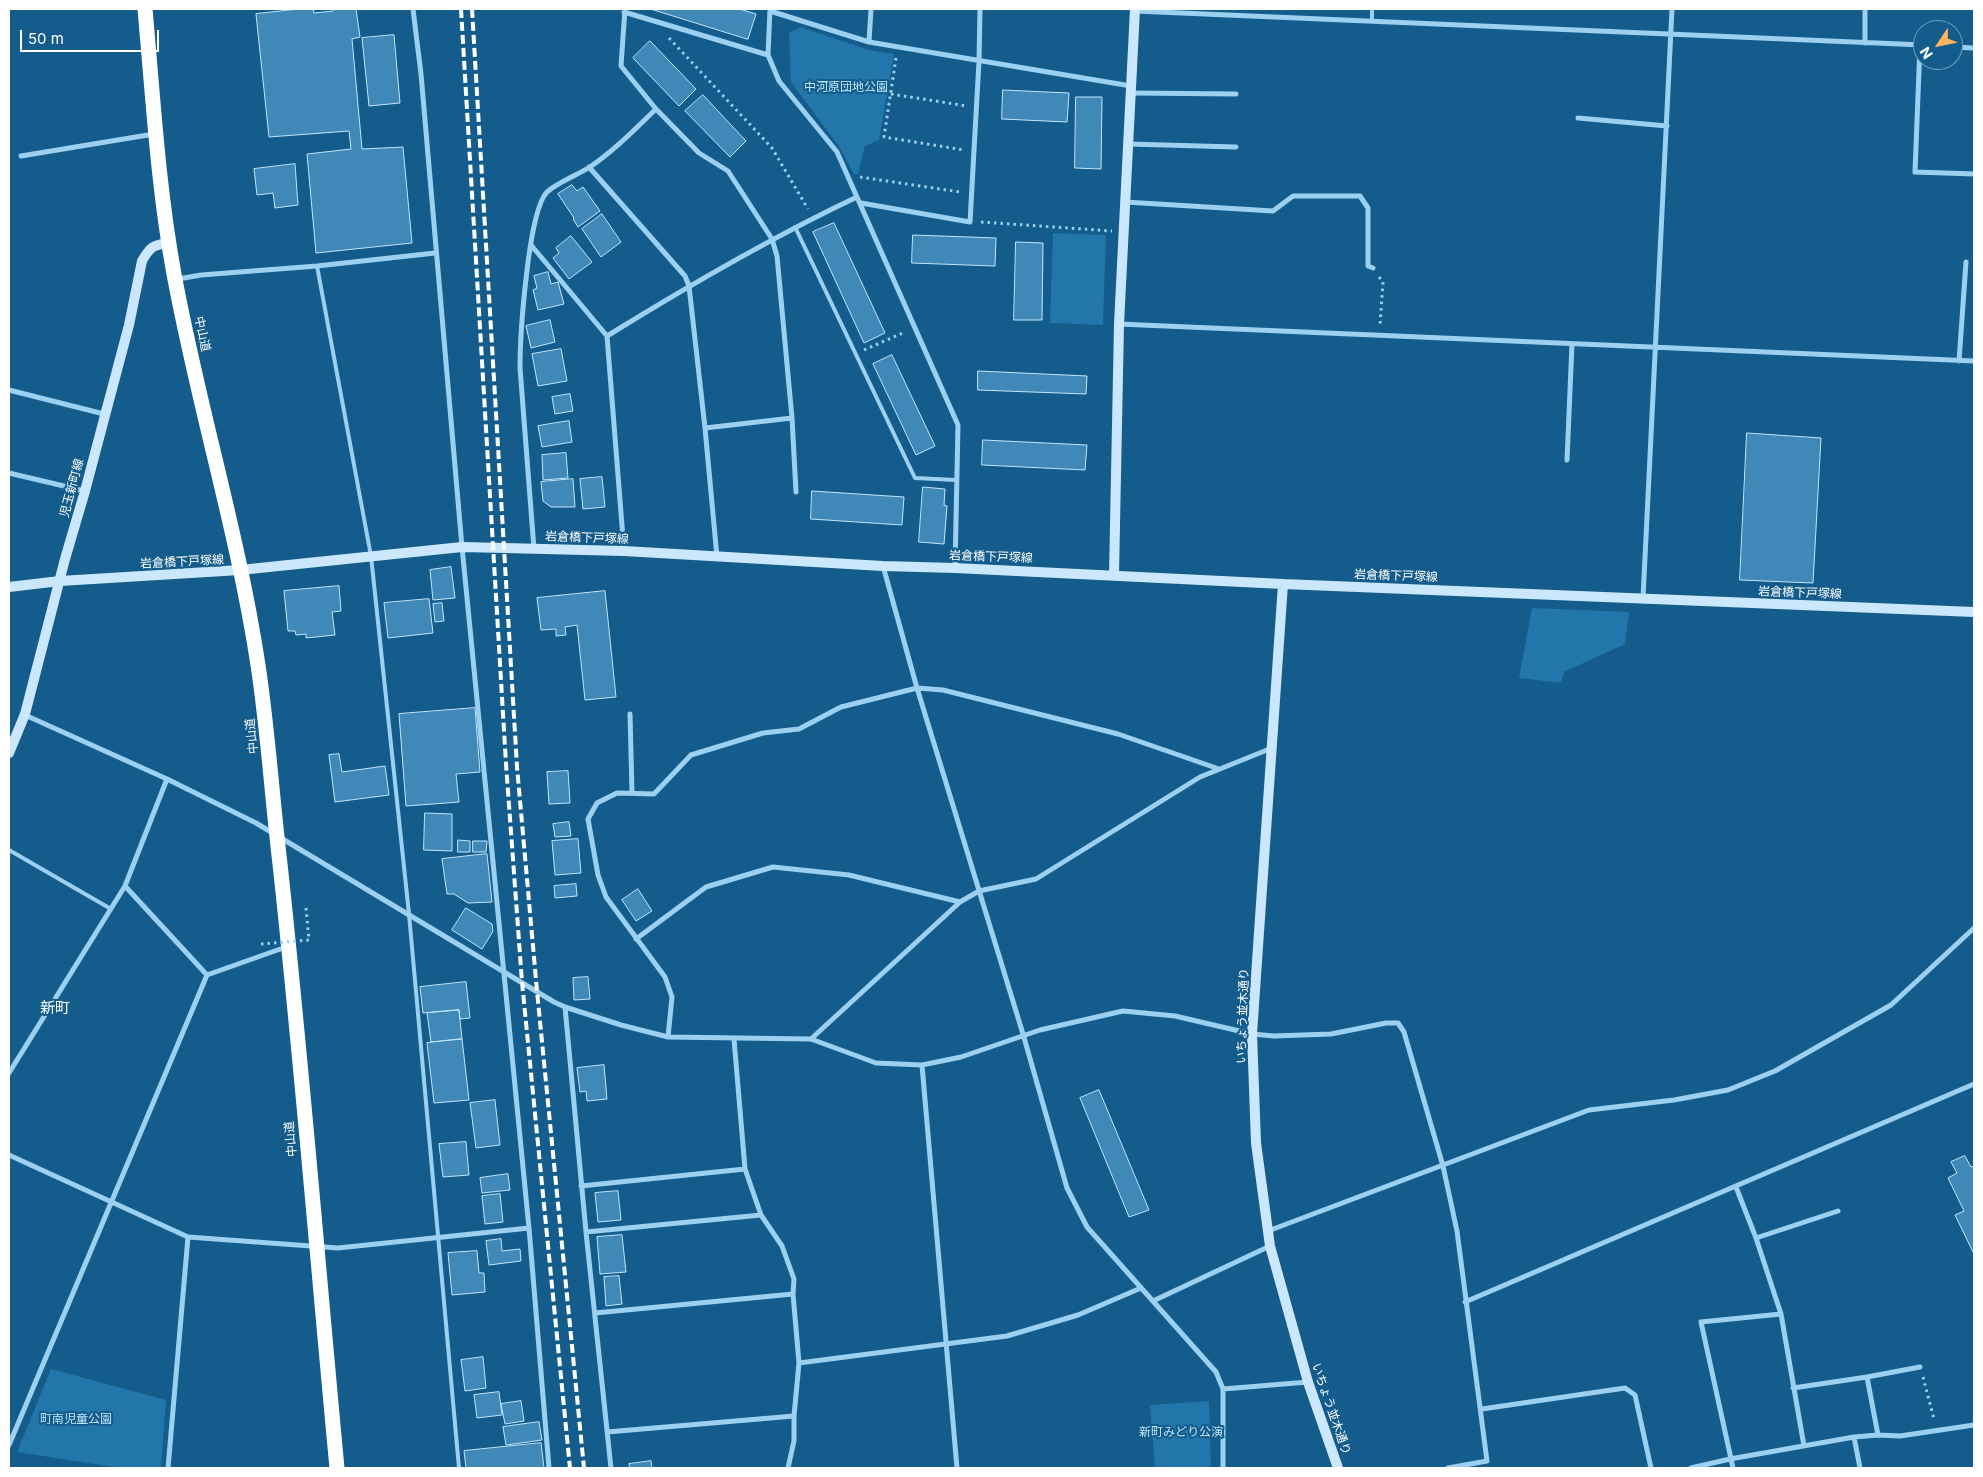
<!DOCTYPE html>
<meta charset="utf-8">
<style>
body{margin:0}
#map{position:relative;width:1983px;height:1477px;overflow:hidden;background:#135c8c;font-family:Inter,sans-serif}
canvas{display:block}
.frame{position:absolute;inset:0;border:10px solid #fff;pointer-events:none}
.north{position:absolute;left:1913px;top:20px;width:50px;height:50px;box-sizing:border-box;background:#135c8c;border:1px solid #719dba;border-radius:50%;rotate:236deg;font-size:14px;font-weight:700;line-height:20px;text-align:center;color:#fff}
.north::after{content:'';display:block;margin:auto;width:18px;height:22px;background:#ffb55b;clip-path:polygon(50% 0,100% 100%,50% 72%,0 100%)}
.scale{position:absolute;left:20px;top:30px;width:139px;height:22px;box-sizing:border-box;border:2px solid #fff;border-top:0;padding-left:6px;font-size:15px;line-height:18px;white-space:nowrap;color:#fff;-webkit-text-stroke:4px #135c8c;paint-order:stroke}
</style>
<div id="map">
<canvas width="1983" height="1477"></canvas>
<div class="frame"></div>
<div class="north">N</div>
<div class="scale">50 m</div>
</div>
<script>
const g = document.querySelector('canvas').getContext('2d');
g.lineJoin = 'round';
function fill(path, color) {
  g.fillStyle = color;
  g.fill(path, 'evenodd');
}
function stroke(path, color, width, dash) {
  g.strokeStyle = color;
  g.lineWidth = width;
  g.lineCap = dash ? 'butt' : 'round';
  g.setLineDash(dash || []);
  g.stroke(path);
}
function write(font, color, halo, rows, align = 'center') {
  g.font = font + ' Inter,"Noto Sans JP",sans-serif';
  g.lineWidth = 4;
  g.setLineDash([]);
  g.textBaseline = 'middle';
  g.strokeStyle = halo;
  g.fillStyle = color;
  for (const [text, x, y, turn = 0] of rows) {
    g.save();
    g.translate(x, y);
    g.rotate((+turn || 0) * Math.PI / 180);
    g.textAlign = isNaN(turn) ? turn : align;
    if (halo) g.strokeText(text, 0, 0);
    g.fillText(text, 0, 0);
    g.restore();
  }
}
const green = new Path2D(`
 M 800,27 L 869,50 L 894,54 L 879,140 L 865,146 L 858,174 L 854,174 L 840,148 L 791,82 L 789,33 Z
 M 1053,233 L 1106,235 L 1103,325 L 1050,323 Z
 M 1532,608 L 1629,612 L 1625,644 L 1564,672 L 1561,683 L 1519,678 Z
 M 51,1369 L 166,1400 L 161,1468 L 120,1468 L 17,1452 Z
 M 1209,1401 L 1211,1465 L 1207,1468 L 1155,1468 L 1150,1405 Z`);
const building = new Path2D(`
 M 299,9 L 313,9 L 314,13 L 333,11 L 332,9 L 356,9 L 360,37 L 352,39 L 362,149 L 403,147 L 412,243 L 316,253 L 307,154 L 351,149 L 349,131 L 269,137 L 256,14 Z
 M 651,9 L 739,9 L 756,14 L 748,39 Z
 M 394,35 L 400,103 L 369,106 L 362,38 Z
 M 650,41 L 696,89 L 679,106 L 633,58 Z
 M 1003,90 L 1069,93 L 1067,122 L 1002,119 Z
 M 703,95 L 746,141 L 730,157 L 685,111 Z
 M 1076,97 L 1102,97 L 1101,169 L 1075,168 Z
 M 295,164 L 298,205 L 275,208 L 273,193 L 257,195 L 254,169 Z
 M 572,185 L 577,191 L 583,187 L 600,211 L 578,227 L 573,219 L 574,218 L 558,194 Z
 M 602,214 L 621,242 L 601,257 L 582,229 Z
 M 834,223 L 885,333 L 864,343 L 813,232 Z
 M 913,235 L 996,238 L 995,266 L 912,263 Z
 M 571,236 L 592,262 L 569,279 L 553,258 L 559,253 L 556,248 Z
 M 1016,242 L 1043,243 L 1042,320 L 1014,320 Z
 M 548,272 L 551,284 L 558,282 L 564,304 L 538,310 L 533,290 L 537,288 L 534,276 Z
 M 550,320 L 555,342 L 531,348 L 526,326 Z
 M 561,349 L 567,381 L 538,386 L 532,354 Z
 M 892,355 L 935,446 L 916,455 L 873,364 Z
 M 978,371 L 1087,376 L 1086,394 L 978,390 Z
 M 570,394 L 573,411 L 555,414 L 552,397 Z
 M 569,421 L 572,442 L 542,447 L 538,426 Z
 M 1747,433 L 1821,438 L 1813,583 L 1740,580 Z
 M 983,440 L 1087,445 L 1085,470 L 982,465 Z
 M 566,453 L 568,478 L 543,480 L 542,455 Z
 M 602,477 L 605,507 L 583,509 L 580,479 Z
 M 573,479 L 575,507 L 551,507 L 543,501 L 541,482 Z
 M 923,487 L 945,489 L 944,505 L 947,506 L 944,544 L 919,542 Z
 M 812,491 L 904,497 L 902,525 L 811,519 Z
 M 451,567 L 455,598 L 433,600 L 430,570 Z
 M 339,586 L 341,611 L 332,612 L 335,635 L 306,638 L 306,634 L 296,635 L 295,631 L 288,631 L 284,591 Z
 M 605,591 L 616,697 L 585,700 L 577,625 L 565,627 L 566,635 L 556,636 L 556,629 L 541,630 L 537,598 Z
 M 429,599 L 433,633 L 388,638 L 384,603 Z
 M 442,603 L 444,621 L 435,622 L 433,604 Z
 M 475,708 L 480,772 L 456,774 L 459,802 L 406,806 L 399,714 Z
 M 339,754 L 342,772 L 385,766 L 389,795 L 335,802 L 329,755 Z
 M 568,771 L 570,803 L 549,804 L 547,772 Z
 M 425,813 L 452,814 L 452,851 L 424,850 Z
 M 569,822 L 571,836 L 555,837 L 553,824 Z
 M 578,839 L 581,873 L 555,875 L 552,841 Z
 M 458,840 L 470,841 L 470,852 L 458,852 Z
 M 473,841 L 487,841 L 486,852 L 473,852 Z
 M 487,854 L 492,902 L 468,903 L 454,894 L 447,894 L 442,859 Z
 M 576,884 L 577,896 L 555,898 L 554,886 Z
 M 638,889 L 652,911 L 636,921 L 622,900 Z
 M 466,908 L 492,924 L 493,931 L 482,949 L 452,930 Z
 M 588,977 L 590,999 L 574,1000 L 573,978 Z
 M 466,982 L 470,1018 L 460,1019 L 459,1010 L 423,1013 L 420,987 Z
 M 459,1010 L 462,1039 L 431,1042 L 427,1013 Z
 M 462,1039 L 469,1100 L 434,1103 L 427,1043 Z
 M 604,1065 L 607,1099 L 587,1101 L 586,1091 L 580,1092 L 577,1068 Z
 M 1099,1090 L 1149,1210 L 1129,1217 L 1080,1098 Z
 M 495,1100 L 500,1145 L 476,1148 L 470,1103 Z
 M 466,1142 L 469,1175 L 443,1177 L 439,1144 Z
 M 1965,1156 L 1971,1167 L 1974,1166 L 1974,1254 L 1955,1215 L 1964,1211 L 1948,1178 L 1957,1173 L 1951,1162 Z
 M 508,1174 L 510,1190 L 482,1193 L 480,1178 Z
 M 618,1191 L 621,1220 L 598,1222 L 595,1193 Z
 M 500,1194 L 503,1222 L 485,1224 L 482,1196 Z
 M 622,1235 L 626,1272 L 600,1274 L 597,1237 Z
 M 501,1239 L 502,1251 L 520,1249 L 521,1261 L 489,1265 L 486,1241 Z
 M 477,1251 L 479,1273 L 484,1273 L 485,1292 L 452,1295 L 448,1253 Z
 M 619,1276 L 622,1304 L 606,1306 L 604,1277 Z
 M 483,1357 L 486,1388 L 465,1391 L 461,1360 Z
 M 499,1392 L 502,1415 L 477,1418 L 474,1395 Z
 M 521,1401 L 524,1421 L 505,1424 L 501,1404 Z
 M 539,1422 L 542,1440 L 506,1445 L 503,1427 Z
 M 541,1443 L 544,1468 L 466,1468 L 464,1451 Z
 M 651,1461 L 652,1468 L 630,1468 L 629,1464 Z`);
const path = new Path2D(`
 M 669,38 L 772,148 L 808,209
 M 896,58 L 884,137 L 964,150
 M 891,94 L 967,106
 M 860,177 L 960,192
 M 981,222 L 1112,231
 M 1379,277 L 1383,282 L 1380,325
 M 864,350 L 905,332
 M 306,908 L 309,940
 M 1923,1377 L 1934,1419`);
const lane = new Path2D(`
 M 1372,21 L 1372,9
 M 795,227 L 915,478 L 956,480
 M 317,266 L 371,556 L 409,914 L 459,1468
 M 9,850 L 111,909`);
const street = new Path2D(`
 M 413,9 L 421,74 L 462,547 L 529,1228 L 549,1468
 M 625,9 L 621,66 L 656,109 L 699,153 L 728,171 L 772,239 L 777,256 L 792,418 L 796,492
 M 770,9 L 768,55 L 779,81 L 837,152 L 958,425 L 955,568
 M 770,11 L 869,42 L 1131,86
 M 1135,11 L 1923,45
 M 624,12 L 768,55
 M 869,42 L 871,9
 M 1865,43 L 1865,9
 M 1920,45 L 1915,172 L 1974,174
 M 1953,47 L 1974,48
 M 1131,93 L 1236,94
 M 1578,118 L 1667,126
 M 1128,144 L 1236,147
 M 21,156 L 154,134
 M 589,167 L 685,276 L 689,286 L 705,428 L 717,557
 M 1125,202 L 1273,211 L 1293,196 L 1360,196 L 1368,208 L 1368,266 L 1373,268
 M 861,203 L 970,222 L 979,61 L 980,9
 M 531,245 L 607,336 L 624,551
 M 178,279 L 201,275 L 317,266 L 435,253
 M 1119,324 L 1974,361
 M 607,336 C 688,286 770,238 857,197
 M 1959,361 L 1966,262
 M 9,390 L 104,414
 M 705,428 L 792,418
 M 1567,460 L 1572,344
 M 9,473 L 85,491
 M 534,549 L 520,368 C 520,337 528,211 547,192 C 557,183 579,174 590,167 C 615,150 635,129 656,109
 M 883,566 L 917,688 L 1023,1034 L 1067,1188 L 1087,1227 L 1216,1372 L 1223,1389 L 1223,1468
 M 1643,598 L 1672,9
 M 630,714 L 632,793
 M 25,715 L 167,779 L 256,823 L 554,1002 L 565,1007 L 621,1025 L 668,1037 L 811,1039 L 876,1063 L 922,1065 L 961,1057 L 1040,1030 L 1123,1011 L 1175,1016 L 1252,1034 L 1274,1036 L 1331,1034 L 1386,1023 L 1398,1023 L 1404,1032 L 1443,1166 L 1457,1231 L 1487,1461 L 1448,1468
 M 125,886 L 207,975 L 286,947
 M 636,939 L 706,887 L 773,867 L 849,875 L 960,902
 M 565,1007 L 586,1232 L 611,1468
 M 668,1037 L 672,997 L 665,977 L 606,897 L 598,875 L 588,819 L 597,803 L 617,793 L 654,794 L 691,755 L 763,733 L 799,729 L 841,707 L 917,688 L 943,690 L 1118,734 L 1219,769
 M 734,1039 L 745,1169 L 761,1215 L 782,1246 L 794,1279 L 793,1294 L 799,1363 L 794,1416 L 794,1441 L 788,1468
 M 811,1039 L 960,902 L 979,891 L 1036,879 L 1200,777 L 1272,748
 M 922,1065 L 957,1468
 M 9,1073 L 125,886 L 167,779
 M 9,1155 L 188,1237 L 338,1248 L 529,1228
 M 581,1186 L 745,1169
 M 1736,1187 L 1756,1238 L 1781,1314 L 1804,1446
 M 1268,1231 L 1589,1110 L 1674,1100 L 1728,1090 L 1775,1071 L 1891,1005 L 1974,928
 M 586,1232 L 761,1215
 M 1756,1238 L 1838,1211
 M 1153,1301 L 1270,1246
 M 1465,1302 L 1974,1084
 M 595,1313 L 793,1294
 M 799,1363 L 1007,1336 L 1078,1315 L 1141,1288
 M 1867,1377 L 1878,1435
 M 1793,1388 L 1867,1377 L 1920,1367
 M 1223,1389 L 1308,1382
 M 1482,1409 L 1625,1388 L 1635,1395 L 1651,1468
 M 607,1432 L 794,1416
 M 1854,1437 L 1860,1468
 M 9,1445 L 207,975
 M 168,1468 L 188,1237
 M 1691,1468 L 1730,1459 L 1854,1437 L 1878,1435 L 1900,1436 L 1974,1425
 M 1733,1468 L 1701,1322 L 1781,1314`);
const secondary = new Path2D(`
 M 1114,575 L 1119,324 L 1135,9
 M 1283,584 L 1252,1034 L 1256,1143 L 1270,1246 L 1308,1382 L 1338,1468
 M 9,587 L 60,581 L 240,570 L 462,547 L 504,548 L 624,551 L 883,566 L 955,568 L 1283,584 L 1974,612
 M 9,753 L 25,714 L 65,559 L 85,491 L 129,325 L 142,261 C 150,247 153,245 168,243`);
const highway = new Path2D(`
 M 145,9 C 153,97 158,187 174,274 C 198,405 238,533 258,665 C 268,731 272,797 280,864 C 302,1065 318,1267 337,1468`);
const rail = new Path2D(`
 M 461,9 L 506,764 L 522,982 L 570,1468
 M 472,9 L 517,767 L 537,991 L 584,1468`);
const pathBridge = new Path2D(`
 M 261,944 L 309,940`);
const parkNames = [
 ["中河原団地公園",846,87],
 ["町南児童公園",76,1419],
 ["新町みどり公演",1181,1432]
];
const streetNames = [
 ["中山道",202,334,78],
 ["児玉新町線",72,488,-75],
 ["岩倉橋下戸塚線",587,538,2],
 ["岩倉橋下戸塚線",991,557,2],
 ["岩倉橋下戸塚線",182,562,-3],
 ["岩倉橋下戸塚線",1396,576,2],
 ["岩倉橋下戸塚線",1800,593,2],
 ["中山道",252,736,-96],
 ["いちょう並木通り",1243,1016,-88],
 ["中山道",291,1139,-95],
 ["いちょう並木通り",1331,1409,71]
];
const quarterNames = [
 ["新町",55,1008]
];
fill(green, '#2276a9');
fill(building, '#4088b7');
stroke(building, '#c2e6fc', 1);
stroke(path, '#9bd0f1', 3, [2.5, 4]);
stroke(lane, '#9bd0f1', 4);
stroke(street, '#9bd0f1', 5);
stroke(secondary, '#cae7fb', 10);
stroke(highway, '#fff', 15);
stroke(rail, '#fff', 4, [9, 4]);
stroke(pathBridge, '#9bd0f1', 3, [2.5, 4]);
write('12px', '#c2e6fc', '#135c8c', parkNames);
write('12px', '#fff', '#135c8c', streetNames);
write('15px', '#fff', '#135c8c', quarterNames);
</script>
